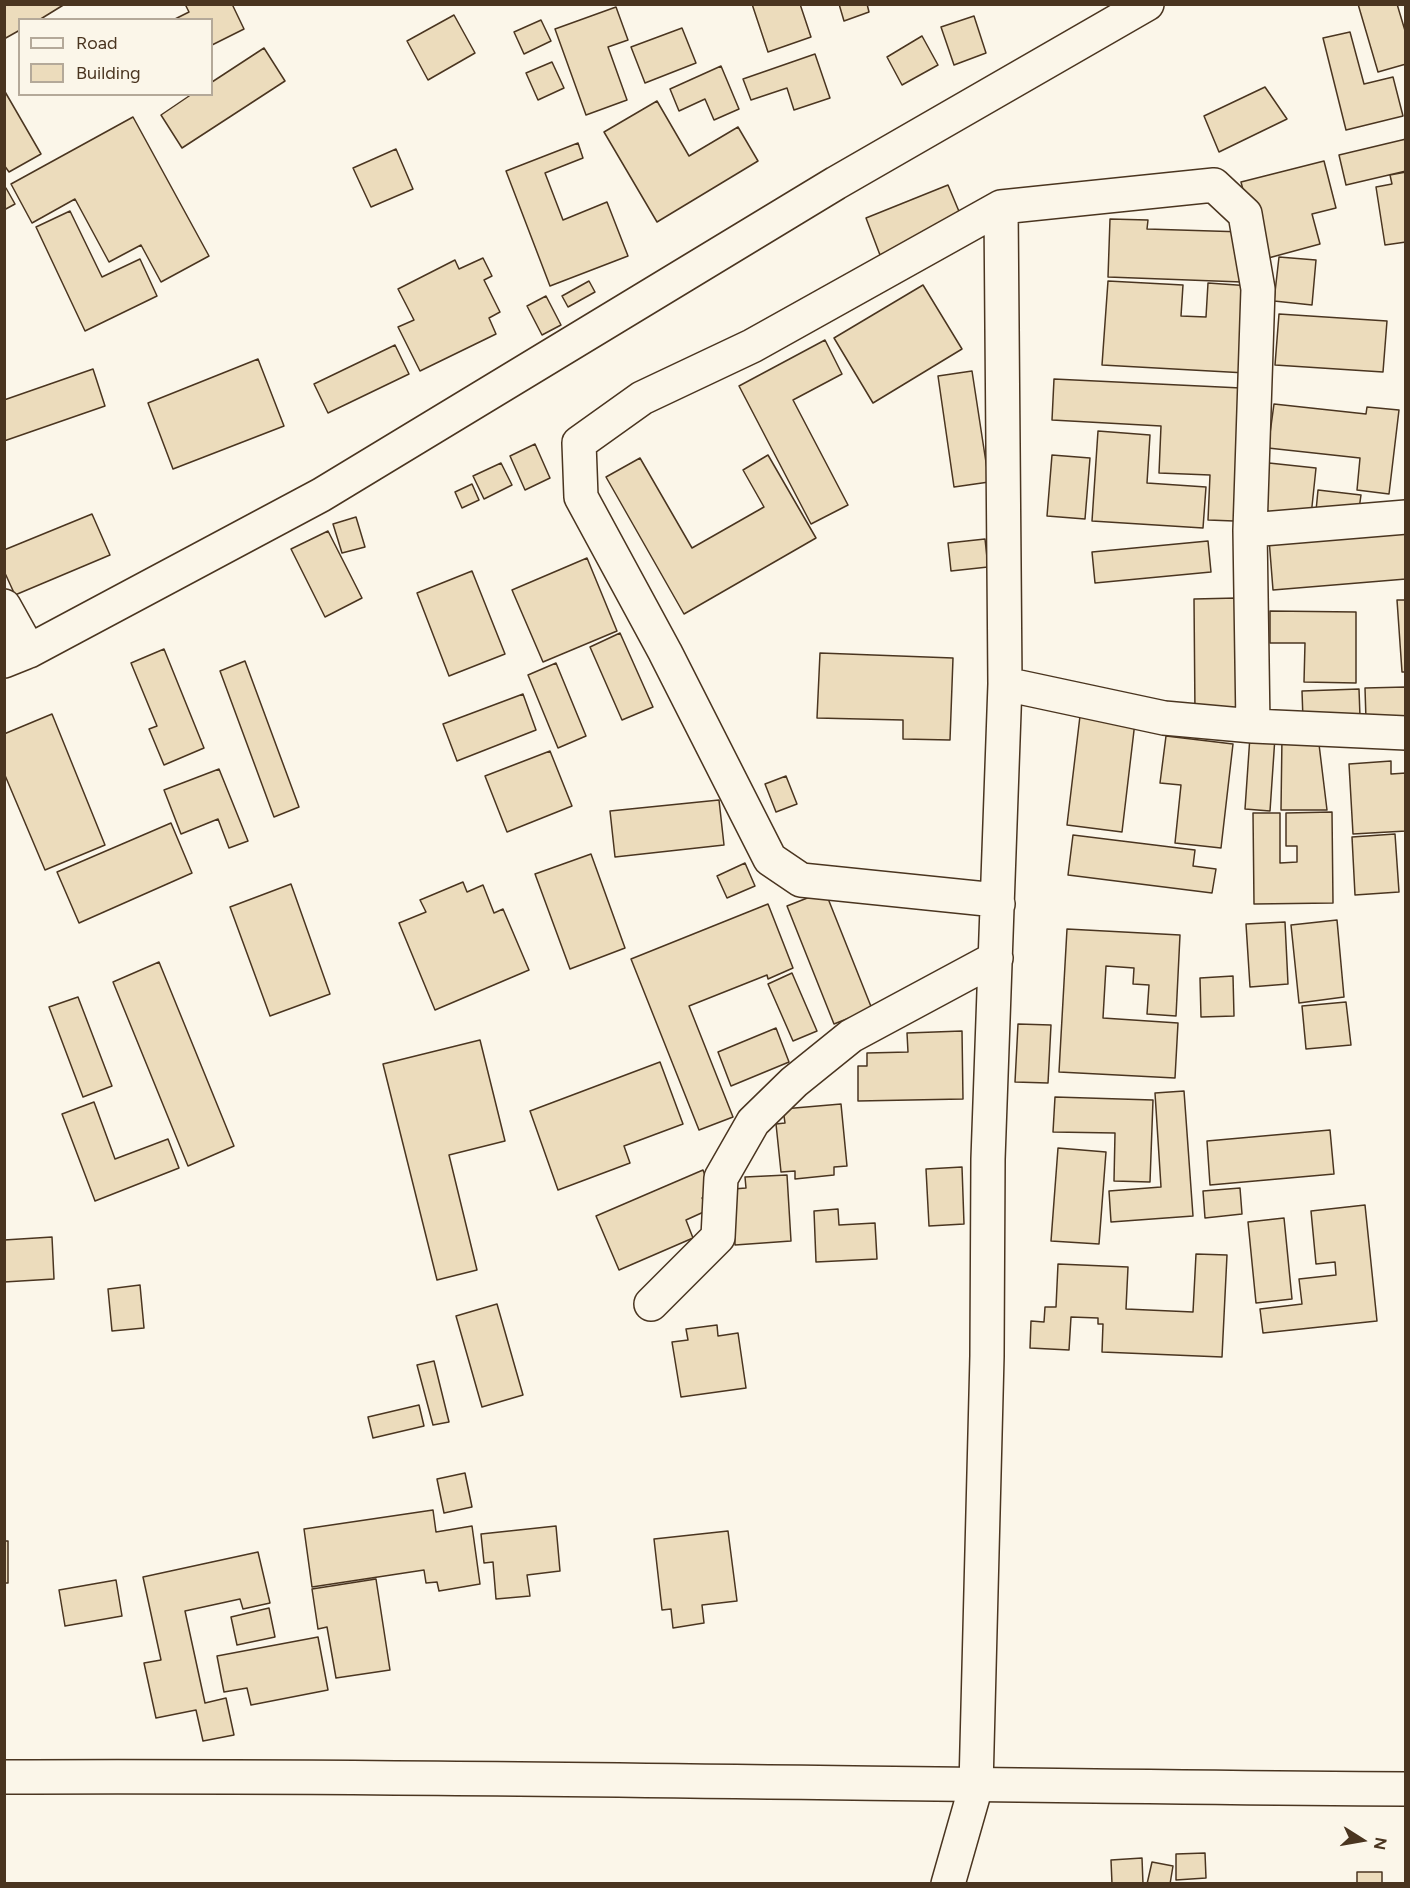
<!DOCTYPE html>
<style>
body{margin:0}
#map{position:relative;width:1410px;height:1888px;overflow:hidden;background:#fbf6e9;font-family:Figtree,sans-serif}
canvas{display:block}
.frame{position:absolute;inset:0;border:6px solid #4a3520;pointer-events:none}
.legend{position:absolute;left:18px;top:18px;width:195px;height:78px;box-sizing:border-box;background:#fbf6e9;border:2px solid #b4a999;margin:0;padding:8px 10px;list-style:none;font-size:18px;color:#4a3520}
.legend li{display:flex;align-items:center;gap:12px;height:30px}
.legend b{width:30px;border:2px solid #b4a999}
.north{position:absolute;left:1332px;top:1810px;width:60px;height:60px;-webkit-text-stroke:4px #fbf6e9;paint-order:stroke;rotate:101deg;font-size:16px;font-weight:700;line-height:24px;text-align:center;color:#4a3520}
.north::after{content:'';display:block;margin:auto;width:21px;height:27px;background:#4a3520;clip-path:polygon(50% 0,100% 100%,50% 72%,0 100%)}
</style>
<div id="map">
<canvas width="1410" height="1888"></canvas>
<div class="frame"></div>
<ul class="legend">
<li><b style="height:8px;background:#fbf6e9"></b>Road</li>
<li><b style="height:16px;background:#ecdcbc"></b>Building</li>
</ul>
<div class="north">N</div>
</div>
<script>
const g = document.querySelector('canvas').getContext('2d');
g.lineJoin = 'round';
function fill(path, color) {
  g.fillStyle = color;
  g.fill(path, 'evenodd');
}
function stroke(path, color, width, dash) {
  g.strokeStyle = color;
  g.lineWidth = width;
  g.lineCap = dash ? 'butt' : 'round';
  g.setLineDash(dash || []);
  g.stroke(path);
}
const building = new Path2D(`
 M 4,4 L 65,4 L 39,20 L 20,20 L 20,30 L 4,39 Z
 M 185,4 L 232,4 L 244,29 L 212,45 L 212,20 L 173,20 L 189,12 Z
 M 752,4 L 800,4 L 811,37 L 768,52 Z
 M 839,4 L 867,4 L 869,12 L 844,21 Z
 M 1358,4 L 1397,4 L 1406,34 L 1406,64 L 1378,72 Z
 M 616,7 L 628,40 L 608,47 L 627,100 L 586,115 L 555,29 Z
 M 454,15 L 475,53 L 428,80 L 407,41 Z
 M 974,16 L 986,53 L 954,65 L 941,27 Z
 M 541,20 L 551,41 L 524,54 L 514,32 Z
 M 682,28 L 696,63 L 645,83 L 631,47 Z
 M 1350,32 L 1364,84 L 1393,77 L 1403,116 L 1346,130 L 1323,38 Z
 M 922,36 L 938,65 L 902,85 L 887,57 Z
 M 264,48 L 285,81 L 182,148 L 161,115 L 192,94 L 212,94 L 212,82 Z
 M 815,54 L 830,98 L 794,110 L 787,88 L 751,100 L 743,79 Z
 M 552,62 L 564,88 L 538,100 L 526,73 Z
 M 721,66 L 739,109 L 714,120 L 705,99 L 679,111 L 670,89 Z
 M 1265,87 L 1287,119 L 1219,152 L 1204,116 Z
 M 4,90 L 41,154 L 9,172 L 4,165 Z
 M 657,101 L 689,156 L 738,127 L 758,161 L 657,222 L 604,132 Z
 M 133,117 L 209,256 L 161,282 L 141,245 L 109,262 L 75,199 L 32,223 L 11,184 Z
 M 1406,139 L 1406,171 L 1346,185 L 1339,155 Z
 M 578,143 L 583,158 L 545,173 L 563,220 L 607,202 L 628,256 L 550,286 L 506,171 Z
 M 396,149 L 413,189 L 371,207 L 353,168 Z
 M 1324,161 L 1336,208 L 1312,214 L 1320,244 L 1261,260 L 1241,182 Z
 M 1406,172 L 1406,242 L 1385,245 L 1376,187 L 1392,184 L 1390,175 Z
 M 948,185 L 963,221 L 880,255 L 866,218 Z
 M 6,188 L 15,204 L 4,210 L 4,189 Z
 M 70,211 L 102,277 L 140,259 L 157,296 L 85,331 L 36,227 Z
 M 1110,219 L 1148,220 L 1147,229 L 1244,232 L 1242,282 L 1108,277 Z
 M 1279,257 L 1316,260 L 1312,305 L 1274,301 Z
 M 483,258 L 492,276 L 484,280 L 500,312 L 489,318 L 496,334 L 420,371 L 398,327 L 414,320 L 398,289 L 455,260 L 459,269 Z
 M 589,281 L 595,292 L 568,307 L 562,296 Z
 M 1108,281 L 1183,285 L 1181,316 L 1206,317 L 1208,283 L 1251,286 L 1246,373 L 1102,365 Z
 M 923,285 L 962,349 L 873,403 L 834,338 Z
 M 546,296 L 561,325 L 542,335 L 527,306 Z
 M 1279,314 L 1387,321 L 1383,372 L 1275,365 Z
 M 825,340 L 842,374 L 793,400 L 848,505 L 811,524 L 739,386 Z
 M 395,345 L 409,374 L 328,413 L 314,384 Z
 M 258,359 L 284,426 L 173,469 L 148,403 Z
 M 93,369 L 105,406 L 4,441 L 4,400 Z
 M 972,371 L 989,482 L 954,487 L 938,376 Z
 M 1054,379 L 1241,388 L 1234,521 L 1208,520 L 1210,475 L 1159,473 L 1161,426 L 1052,420 Z
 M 1274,404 L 1366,414 L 1367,407 L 1399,410 L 1389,494 L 1357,490 L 1360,458 L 1268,448 Z
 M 1098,431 L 1150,435 L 1147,483 L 1206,487 L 1203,528 L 1092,521 Z
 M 535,444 L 550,478 L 525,490 L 510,456 Z
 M 768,455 L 816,538 L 684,614 L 606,477 L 640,458 L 692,548 L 764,507 L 743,470 Z
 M 1052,455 L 1090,458 L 1085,519 L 1047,516 Z
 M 501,463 L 512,485 L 484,499 L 473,476 Z
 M 1269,463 L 1316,468 L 1311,516 L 1264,512 Z
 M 472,484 L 479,500 L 462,508 L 455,492 Z
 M 1318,490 L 1361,495 L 1358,516 L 1316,511 Z
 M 92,514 L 110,555 L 15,595 L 4,571 L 4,550 Z
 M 356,517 L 365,547 L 342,553 L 333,524 Z
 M 1406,528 L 1406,579 L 1273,590 L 1269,539 Z
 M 328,531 L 362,598 L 325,617 L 291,549 Z
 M 985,539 L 988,567 L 951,571 L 948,543 Z
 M 1208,541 L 1211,572 L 1095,583 L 1092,552 Z
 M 587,558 L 617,631 L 543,662 L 512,590 Z
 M 472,571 L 505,654 L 449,676 L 417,593 Z
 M 1237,598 L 1238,715 L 1195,715 L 1194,599 Z
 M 1397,600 L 1406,600 L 1406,672 L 1402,672 Z
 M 1270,611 L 1356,612 L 1356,683 L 1304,682 L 1305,643 L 1270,643 Z
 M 620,633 L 653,707 L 622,720 L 590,647 Z
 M 164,649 L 204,748 L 164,765 L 149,729 L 157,726 L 131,663 Z
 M 820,653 L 953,658 L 950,740 L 903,739 L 903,720 L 817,718 Z
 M 245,661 L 299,807 L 274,817 L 220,671 Z
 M 556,663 L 586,736 L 558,748 L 528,675 Z
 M 1406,687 L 1406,719 L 1366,720 L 1365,688 Z
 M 1359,689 L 1360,717 L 1303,720 L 1302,691 Z
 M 523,694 L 536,730 L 457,761 L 443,724 Z
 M 52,714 L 105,845 L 45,870 L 4,773 L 4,734 Z
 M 1080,716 L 1135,722 L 1122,832 L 1067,825 Z
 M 1166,736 L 1233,744 L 1221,848 L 1175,843 L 1181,785 L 1160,783 Z
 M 1250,736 L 1275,737 L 1270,811 L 1245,809 Z
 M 1282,736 L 1318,736 L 1327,810 L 1281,810 Z
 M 550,751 L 572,806 L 507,832 L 485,776 Z
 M 1391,761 L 1391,774 L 1406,773 L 1406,831 L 1353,834 L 1349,764 Z
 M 219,769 L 248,841 L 229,848 L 218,819 L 181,834 L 164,790 Z
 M 786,776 L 797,804 L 776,812 L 765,784 Z
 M 719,800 L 724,845 L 615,857 L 610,811 Z
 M 1332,812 L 1333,903 L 1254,904 L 1253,813 L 1280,813 L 1280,863 L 1297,862 L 1297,846 L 1286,846 L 1286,813 Z
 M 171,823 L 192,873 L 79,923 L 57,872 Z
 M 1395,834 L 1399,892 L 1355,895 L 1352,837 Z
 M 1073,835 L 1195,850 L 1193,866 L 1216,869 L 1212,893 L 1068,875 Z
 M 591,854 L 625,948 L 570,969 L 535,874 Z
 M 745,863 L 755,886 L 727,898 L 717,876 Z
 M 463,882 L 467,892 L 483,885 L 494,913 L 503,909 L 529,970 L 435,1010 L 399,923 L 426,912 L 420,900 Z
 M 291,884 L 330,994 L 270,1016 L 230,907 Z
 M 825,891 L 872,1009 L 834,1024 L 787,906 Z
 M 768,904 L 793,968 L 768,979 L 767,975 L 689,1006 L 733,1117 L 699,1130 L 631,959 Z
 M 1337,920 L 1344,997 L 1299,1003 L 1291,925 Z
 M 1285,922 L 1288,984 L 1250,987 L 1246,924 Z
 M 1067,929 L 1180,935 L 1176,1016 L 1147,1014 L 1149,985 L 1133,984 L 1134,968 L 1106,966 L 1103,1018 L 1178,1023 L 1175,1078 L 1059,1072 Z
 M 159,962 L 234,1146 L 188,1166 L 113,982 Z
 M 792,973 L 817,1031 L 793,1041 L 768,984 Z
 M 1233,976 L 1234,1016 L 1201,1017 L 1200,978 Z
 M 78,997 L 112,1086 L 83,1097 L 49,1007 Z
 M 1346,1002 L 1351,1045 L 1306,1049 L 1302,1006 Z
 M 1018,1024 L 1051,1025 L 1048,1083 L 1015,1082 Z
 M 776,1028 L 789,1062 L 731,1086 L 718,1052 Z
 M 962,1031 L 963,1099 L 858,1101 L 858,1066 L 867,1066 L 867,1053 L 908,1052 L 907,1033 Z
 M 480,1040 L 505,1141 L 449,1155 L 477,1270 L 437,1280 L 383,1064 Z
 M 660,1062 L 683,1124 L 624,1146 L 630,1163 L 558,1190 L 530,1111 Z
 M 1184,1091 L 1193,1216 L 1111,1222 L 1109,1191 L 1161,1187 L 1155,1093 Z
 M 1055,1097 L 1153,1100 L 1150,1182 L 1114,1181 L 1115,1133 L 1053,1132 Z
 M 94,1102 L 115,1159 L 168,1139 L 179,1168 L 95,1201 L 62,1114 Z
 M 841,1104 L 847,1166 L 834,1167 L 834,1175 L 795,1179 L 795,1171 L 781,1172 L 776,1124 L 785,1123 L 783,1109 Z
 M 1330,1130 L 1334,1174 L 1210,1185 L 1207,1141 Z
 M 1058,1148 L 1106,1152 L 1099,1244 L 1051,1241 Z
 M 962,1167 L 964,1224 L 929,1226 L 926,1169 Z
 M 703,1170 L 712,1193 L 702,1198 L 708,1210 L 686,1220 L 693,1238 L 619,1270 L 596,1216 Z
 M 787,1175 L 791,1241 L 735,1245 L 733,1189 L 746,1188 L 745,1177 Z
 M 1240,1188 L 1242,1214 L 1205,1218 L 1203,1191 Z
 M 1365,1205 L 1377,1321 L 1263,1333 L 1260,1309 L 1302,1304 L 1299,1279 L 1336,1275 L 1335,1262 L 1316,1264 L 1311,1211 Z
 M 838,1209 L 839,1225 L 875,1223 L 877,1259 L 816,1262 L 814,1211 Z
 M 1284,1218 L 1292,1299 L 1256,1303 L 1248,1222 Z
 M 52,1237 L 54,1279 L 4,1282 L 4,1240 Z
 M 1196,1254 L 1227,1255 L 1222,1357 L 1102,1352 L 1103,1324 L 1098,1324 L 1098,1318 L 1071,1317 L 1069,1350 L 1030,1348 L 1031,1321 L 1044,1322 L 1045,1307 L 1056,1307 L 1058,1264 L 1128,1267 L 1126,1309 L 1193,1312 Z
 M 140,1285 L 144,1328 L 112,1331 L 108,1289 Z
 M 497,1304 L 523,1395 L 482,1407 L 456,1316 Z
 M 717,1325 L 718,1336 L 738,1333 L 746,1388 L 681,1397 L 672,1342 L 688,1340 L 686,1329 Z
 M 434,1361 L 449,1422 L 433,1425 L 417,1365 Z
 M 419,1405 L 424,1426 L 373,1438 L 368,1417 Z
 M 465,1473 L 472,1507 L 444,1513 L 437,1479 Z
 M 433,1510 L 436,1532 L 472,1526 L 480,1584 L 439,1591 L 437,1582 L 426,1583 L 424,1570 L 312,1587 L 304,1529 Z
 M 556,1526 L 560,1571 L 527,1575 L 530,1596 L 496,1599 L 493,1562 L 484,1563 L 481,1534 Z
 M 728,1531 L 737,1601 L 702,1605 L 704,1623 L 673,1628 L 671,1609 L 662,1610 L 654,1539 Z
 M 4,1541 L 8,1541 L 8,1583 L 4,1583 Z
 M 258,1552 L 270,1603 L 243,1609 L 240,1599 L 185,1611 L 205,1703 L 226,1698 L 234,1735 L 203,1741 L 196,1710 L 156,1718 L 144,1663 L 161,1660 L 143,1577 Z
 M 376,1579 L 390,1670 L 336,1678 L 327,1627 L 318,1629 L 312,1589 Z
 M 116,1580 L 122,1616 L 65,1626 L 59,1590 Z
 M 269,1608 L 275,1637 L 237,1645 L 231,1617 Z
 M 318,1637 L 328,1690 L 251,1705 L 247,1688 L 224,1692 L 217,1656 Z
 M 1205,1853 L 1206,1878 L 1176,1880 L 1176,1854 Z
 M 1142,1858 L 1143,1884 L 1112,1884 L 1111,1860 Z
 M 1152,1862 L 1173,1866 L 1170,1884 L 1147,1884 Z
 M 1357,1872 L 1382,1872 L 1382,1884 L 1357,1884 Z`);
const street = new Path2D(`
 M 1250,530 L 1406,517
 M 4,606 L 29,651
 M 4,661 L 29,651 L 321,495 L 836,183 L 1147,4
 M 1005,684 L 1164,718 L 1253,726 L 1406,733
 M 998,904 L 996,900 L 801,880 L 770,859 L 665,652 L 581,497 L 579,443 L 642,398 L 752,346 L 1001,207 L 1214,185 L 1245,214 L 1258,289 L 1250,530 L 1253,726
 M 651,1304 L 718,1237 L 721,1178 L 753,1122 L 794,1082 L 851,1036 L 996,958
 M 948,1884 L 976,1786 L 987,1356 L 988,1159 L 1005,684 L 1001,207`);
const highway = new Path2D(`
 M 4,1777 C 472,1775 938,1786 1406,1789`);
fill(building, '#ecdcbc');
stroke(building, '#4a3520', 1.5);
stroke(street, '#4a3520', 36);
stroke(highway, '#4a3520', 36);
stroke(street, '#fbf6e9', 33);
stroke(highway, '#fbf6e9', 33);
</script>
